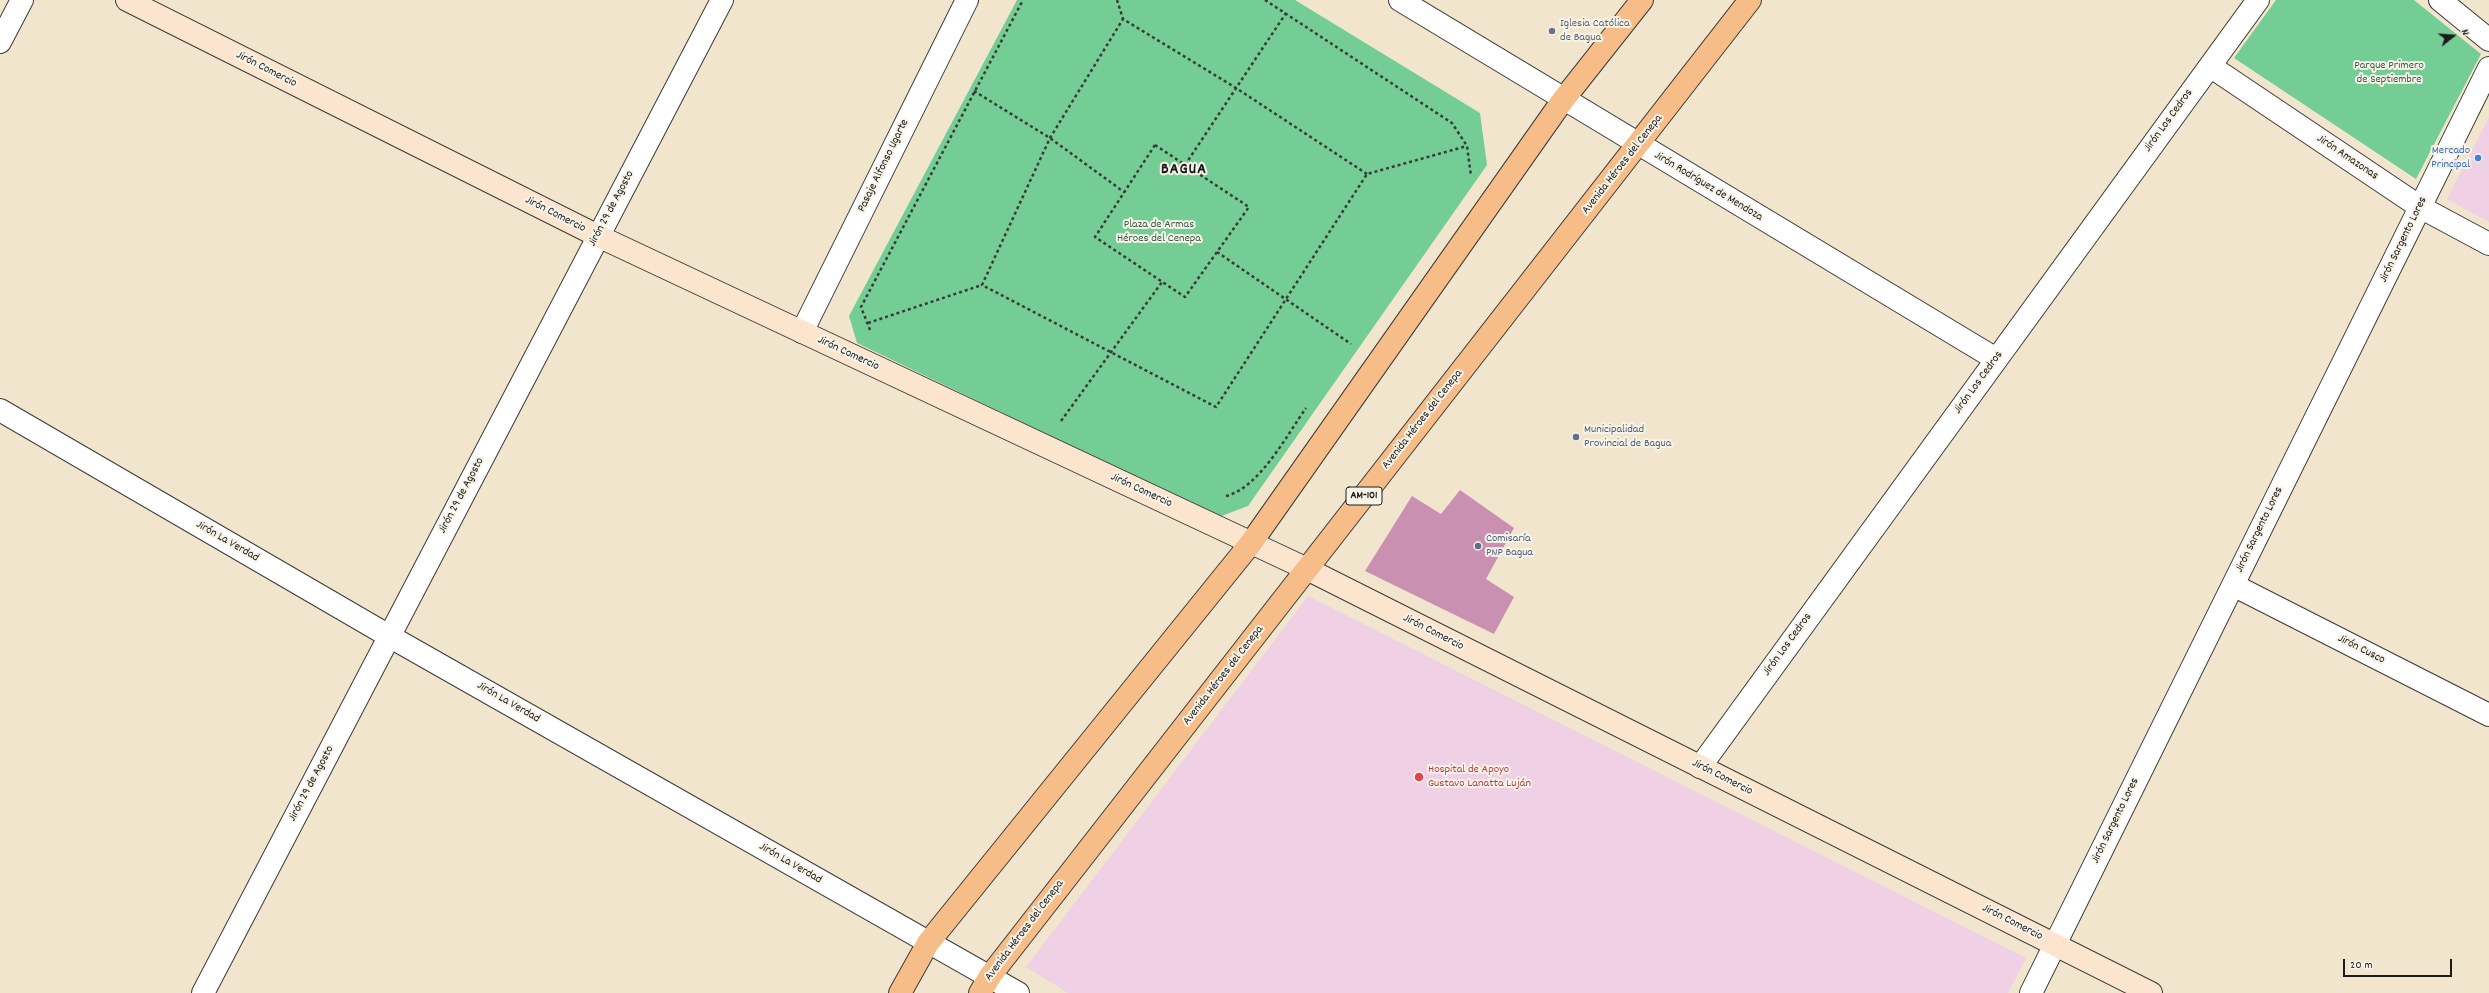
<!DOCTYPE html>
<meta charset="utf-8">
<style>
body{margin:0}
#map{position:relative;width:2489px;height:993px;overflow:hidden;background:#f1e6cd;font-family:Dekko,sans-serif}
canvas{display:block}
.north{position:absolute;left:2433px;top:16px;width:40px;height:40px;-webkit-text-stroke:3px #f7f3e8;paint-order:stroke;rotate:73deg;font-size:11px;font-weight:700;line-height:16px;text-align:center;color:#1c1c1c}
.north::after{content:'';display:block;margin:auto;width:14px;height:18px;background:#1c1c1c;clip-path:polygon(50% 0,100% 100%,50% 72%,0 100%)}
.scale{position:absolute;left:2343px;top:959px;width:109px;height:18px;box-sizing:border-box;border:2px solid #1c1c1c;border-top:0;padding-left:5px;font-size:12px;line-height:14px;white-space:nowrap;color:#1c1c1c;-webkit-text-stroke:3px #f7f3e8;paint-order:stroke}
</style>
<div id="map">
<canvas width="2489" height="993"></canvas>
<div class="north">N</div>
<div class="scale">20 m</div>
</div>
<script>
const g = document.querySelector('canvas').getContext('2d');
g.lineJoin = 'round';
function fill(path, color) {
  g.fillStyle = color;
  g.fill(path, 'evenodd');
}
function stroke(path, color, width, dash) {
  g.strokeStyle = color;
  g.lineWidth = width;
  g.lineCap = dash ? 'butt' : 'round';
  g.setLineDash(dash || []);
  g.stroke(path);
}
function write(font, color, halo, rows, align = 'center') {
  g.font = font + ' Dekko,sans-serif';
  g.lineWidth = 4;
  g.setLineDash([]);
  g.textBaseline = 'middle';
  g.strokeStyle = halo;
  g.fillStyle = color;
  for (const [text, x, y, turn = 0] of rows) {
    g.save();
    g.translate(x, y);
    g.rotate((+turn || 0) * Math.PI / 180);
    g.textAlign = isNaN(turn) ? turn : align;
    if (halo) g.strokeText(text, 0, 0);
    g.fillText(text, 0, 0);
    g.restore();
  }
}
const built = new Path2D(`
 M 2489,117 L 2489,222 L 2447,199 Z
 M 1308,596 L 2026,958 L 2008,993 L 1068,993 L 1026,967 Z`);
const green = new Path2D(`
 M 1017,0 L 1295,0 L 1480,113 L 1487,165 L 1248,506 L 1219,517 L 857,343 L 849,316 Z
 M 2276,0 L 2414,0 L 2481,54 L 2416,179 L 2234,58 Z`);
const building = new Path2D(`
 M 1460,490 L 1514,528 L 1486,579 L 1514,597 L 1494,634 L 1365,571 L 1412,496 L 1441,514 Z`);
const path = new Path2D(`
 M 1117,0 L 1123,19
 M 1265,0 L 1452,123 L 1467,146 L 1471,176
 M 974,91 L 1050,138 L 1124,192
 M 1155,145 L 1249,207 L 1185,297 L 1095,237 Z
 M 1185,165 L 1286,13
 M 1367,174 L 1236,88 L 1123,19 L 1050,138 L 982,285 L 1216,407 L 1367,174 L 1467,146
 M 1217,252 L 1351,344
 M 868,323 L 982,285
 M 870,330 L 861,307 L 1023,0
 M 1061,421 L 1162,282
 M 1226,496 C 1259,488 1287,435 1306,408`);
const street = new Path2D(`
 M 1400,0 L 1996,359
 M 2440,0 L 2489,40
 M 0,42 L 22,0
 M 2210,66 L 2420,207 L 2489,244
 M 802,332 L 967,0
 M 0,410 L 389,636 L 1018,993
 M 2233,585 L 2489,715
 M 1700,767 L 2258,0
 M 203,993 L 722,0
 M 2031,993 L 2489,68`);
const secondary = new Path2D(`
 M 127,0 L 598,236 L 1307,569 L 2151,993`);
const primary = new Path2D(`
 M 900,993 L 928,943 L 1251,543 L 1563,100 L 1642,0
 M 980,993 L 990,976 L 1750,0`);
const markers = [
 [1552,31,4,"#6b7280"],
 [2478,158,4,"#3f7fe0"],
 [1576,437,4,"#5c6f8a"],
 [1478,546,4,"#5c6f8a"],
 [1419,777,5,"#e0444e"]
];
const shields = [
 [1364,496,36]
];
const shieldNames = [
 ["AM-101",1364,496]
];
const worshipNames = [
 ["Iglesia Católica",1560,24],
 ["de Bagua",1560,38]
];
const parkNames = [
 ["Parque Primero",2389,66],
 ["de Septiembre",2389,80],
 ["Plaza de Armas",1159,225],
 ["Héroes del Cenepa",1159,239]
];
const streetNames = [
 ["Jirón Comercio",266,70,27],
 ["Jirón Los Cedros",2169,121,-54],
 ["Jirón Amazonas",2347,158,34],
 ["Avenida Héroes del Cenepa",1623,165,-52],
 ["Pasaje Alfonso Ugarte",884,166,-64],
 ["Jirón Rodríguez de Mendoza",1708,187,31],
 ["Jirón 29 de Agosto",612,209,-62],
 ["Jirón Comercio",555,215,27],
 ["Jirón Sargento Lores",2404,240,-64],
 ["Jirón Comercio",848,354,25],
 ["Jirón Los Cedros",1979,383,-54],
 ["Avenida Héroes del Cenepa",1423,420,-52],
 ["Jirón Comercio",1141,491,25],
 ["Jirón 29 de Agosto",462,496,-62],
 ["Jirón Sargento Lores",2260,530,-64],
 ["Jirón La Verdad",227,542,30],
 ["Jirón Comercio",1433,633,27],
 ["Jirón Los Cedros",1788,645,-54],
 ["Jirón Cusco",2361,650,27],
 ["Avenida Héroes del Cenepa",1224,676,-52],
 ["Jirón La Verdad",508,703,30],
 ["Jirón Comercio",1722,778,27],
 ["Jirón 29 de Agosto",312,784,-62],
 ["Jirón Sargento Lores",2116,821,-64],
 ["Jirón La Verdad",790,864,30],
 ["Jirón Comercio",2012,923,27],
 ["Avenida Héroes del Cenepa",1025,931,-53]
];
const shopNames = [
 ["Mercado",2470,151],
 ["Principal",2470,165]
];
const serviceNames = [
 ["Municipalidad",1584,430],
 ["Provincial de Bagua",1584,444],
 ["Comisaría",1486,539],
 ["PNP Bagua",1486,553]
];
const healthNames = [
 ["Hospital de Apoyo",1428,770],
 ["Gustavo Lanatta Luján",1428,784]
];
const districtNames = [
 ["BAGUA",1184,171]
];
fill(built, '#f0d0e5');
fill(green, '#73cd94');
fill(building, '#ca90b1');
stroke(street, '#3c3a37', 24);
stroke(secondary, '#3c3a37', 24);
stroke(primary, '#3c3a37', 24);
stroke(path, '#3c3a37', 2.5, [3, 3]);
stroke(street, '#fff', 22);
stroke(secondary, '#fce5cf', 22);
stroke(primary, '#f7bd88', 22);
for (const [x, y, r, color] of markers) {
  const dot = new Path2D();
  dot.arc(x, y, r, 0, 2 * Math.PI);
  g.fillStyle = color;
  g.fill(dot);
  stroke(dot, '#f7f3e8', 1.5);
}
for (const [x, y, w] of shields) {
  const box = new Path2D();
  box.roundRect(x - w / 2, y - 9, w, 18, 3);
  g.fillStyle = '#f7f3e8';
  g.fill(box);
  stroke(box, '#1c1c1c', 1);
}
write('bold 11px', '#1c1c1c', null, shieldNames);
write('12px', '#5b616d', '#f7f3e8', worshipNames, 'left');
write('12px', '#3a5a46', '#f7f3e8', parkNames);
write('12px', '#1c1c1c', '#f7f3e8', streetNames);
write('12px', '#366cbe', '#f7f3e8', shopNames, 'right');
write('12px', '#4e5e75', '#f7f3e8', serviceNames, 'left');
write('12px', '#be3a42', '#f7f3e8', healthNames, 'left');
g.letterSpacing = '1px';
write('bold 16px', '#1c1c1c', '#f7f3e8', districtNames);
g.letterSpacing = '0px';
</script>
